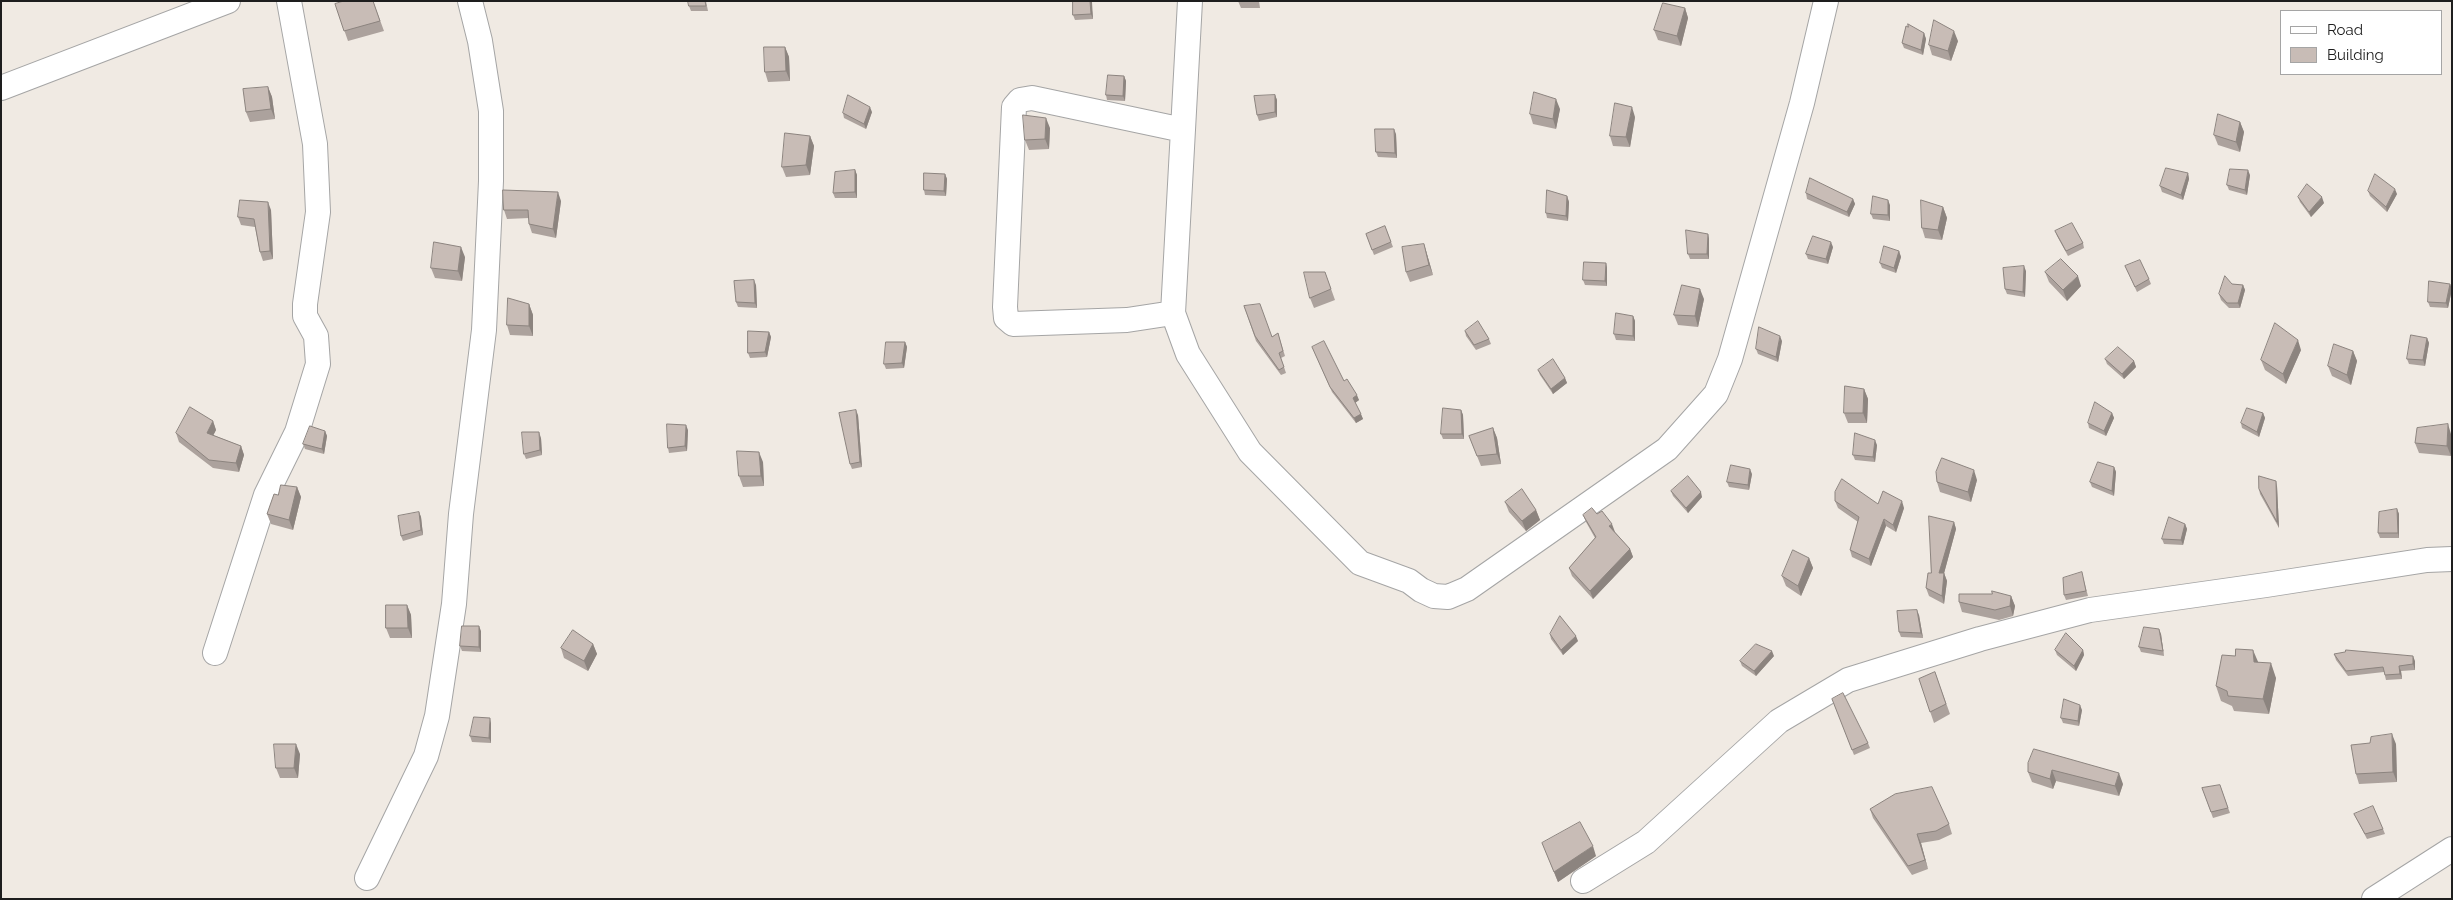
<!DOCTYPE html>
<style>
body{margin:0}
#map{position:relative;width:2453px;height:900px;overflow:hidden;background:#f0eae3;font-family:Raleway,sans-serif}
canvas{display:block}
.frame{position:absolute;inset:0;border:2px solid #1e1e1e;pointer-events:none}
.legend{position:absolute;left:2280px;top:10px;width:162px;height:65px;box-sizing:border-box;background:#fff;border:1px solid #a5a5a5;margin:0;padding:6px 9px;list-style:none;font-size:15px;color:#1e1e1e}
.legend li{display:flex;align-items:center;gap:10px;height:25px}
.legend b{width:25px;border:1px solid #a5a5a5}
</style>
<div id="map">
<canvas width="2453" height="900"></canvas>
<div class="frame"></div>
<ul class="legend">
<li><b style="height:6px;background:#fff"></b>Road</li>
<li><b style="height:14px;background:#c8bcb6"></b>Building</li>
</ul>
</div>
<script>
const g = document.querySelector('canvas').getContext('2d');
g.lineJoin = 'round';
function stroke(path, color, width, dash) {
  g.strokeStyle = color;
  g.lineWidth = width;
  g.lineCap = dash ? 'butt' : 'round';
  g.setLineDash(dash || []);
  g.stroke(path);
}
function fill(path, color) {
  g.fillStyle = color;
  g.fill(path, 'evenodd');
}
const minor = new Path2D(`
 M 1190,1 L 1173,313 L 1188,354 L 1250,452 L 1360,563 L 1409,581 L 1421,590 L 1434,596 L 1448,597 L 1467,589 L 1667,449 L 1716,394 L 1730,359 L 1802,103 L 1826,1
 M 1,88 L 228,1
 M 1173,313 L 1127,320 L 1013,324 L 1006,318 L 1005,307 L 1014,107 L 1020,100 L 1032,98 L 1183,130
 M 215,653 L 266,495 L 297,432 L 318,364 L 316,336 L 305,316 L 305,304 L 318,212 L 315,144 L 289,1
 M 367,878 L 426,756 L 437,716 L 454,604 L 461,514 L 484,330 L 491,181 L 491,111 L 480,41 L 470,1
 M 1583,881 L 1646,842 L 1779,721 L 1848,680 L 1980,639 L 2090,610 L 2266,585 L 2427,560 L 2452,559
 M 2374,899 L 2452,849`);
const wall = new Path2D(`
 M 373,1 L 384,31 L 348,41 L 335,4 Z
 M 706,1 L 708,11 L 691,11 L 689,6 Z
 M 1073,1 L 1091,1 L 1093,19 L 1075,20 L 1073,15 Z
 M 1238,1 L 1259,1 L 1260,8 L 1241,8 Z
 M 1685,8 L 1688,18 L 1681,46 L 1658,40 L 1654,30 Z
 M 1908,27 L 1924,33 L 1926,39 L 1923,55 L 1904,48 L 1902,43 Z
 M 1958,41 L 1951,61 L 1932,55 L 1929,45 Z
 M 785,47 L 789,57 L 790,81 L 768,82 L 765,72 Z
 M 1124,76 L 1126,81 L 1125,101 L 1107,100 L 1106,95 Z
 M 268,87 L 272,97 L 275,119 L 250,122 L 246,112 Z
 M 1275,95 L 1277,100 L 1277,117 L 1259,121 L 1257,115 Z
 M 1560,109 L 1556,129 L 1533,124 L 1530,114 Z
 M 872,112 L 866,129 L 844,118 L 843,113 Z
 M 1635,117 L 1630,147 L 1613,146 L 1610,136 Z
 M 2240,122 L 2244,132 L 2240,152 L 2218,145 L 2214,135 Z
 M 1050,128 L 1049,149 L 1029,150 L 1025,140 Z
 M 1396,134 L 1397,158 L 1378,157 L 1376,152 Z
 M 810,136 L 814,146 L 810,175 L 786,177 L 782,167 Z
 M 855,170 L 857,175 L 857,198 L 835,198 L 833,193 Z
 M 2188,173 L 2189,179 L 2183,200 L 2162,192 L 2160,186 Z
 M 945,174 L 947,179 L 946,196 L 925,195 L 924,190 Z
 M 2250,175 L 2247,195 L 2229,190 L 2227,185 Z
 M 2368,191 L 2397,194 L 2387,212 L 2370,196 Z
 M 1806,193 L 1853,199 L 1855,204 L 1849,217 L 1807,199 Z
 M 1567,196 L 1569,202 L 1568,221 L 1547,218 L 1546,213 Z
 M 2298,197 L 2324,203 L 2311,217 L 2300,202 Z
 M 561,201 L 556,238 L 532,233 L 529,224 L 529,218 L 507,219 L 504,210 Z
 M 1890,205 L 1890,221 L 1873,219 L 1871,214 Z
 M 1943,207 L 1947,218 L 1942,240 L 1925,238 L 1922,228 Z
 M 271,210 L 273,259 L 263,261 L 260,252 L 255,227 L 241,225 L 238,217 Z
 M 1385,226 L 1393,247 L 1374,255 L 1366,234 Z
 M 2055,231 L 2083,243 L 2084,248 L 2068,256 L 2057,236 Z
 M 1708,234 L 1709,239 L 1709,259 L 1690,259 L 1688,254 Z
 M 1424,244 L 1433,275 L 1410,282 L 1406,272 Z
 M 1833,247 L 1828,264 L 1808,259 L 1806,254 Z
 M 1899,251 L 1901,257 L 1896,273 L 1882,268 L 1880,263 Z
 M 465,257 L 462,281 L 435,278 L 431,268 Z
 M 1606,263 L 1607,268 L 1607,286 L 1585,285 L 1583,280 Z
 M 2125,266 L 2149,279 L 2151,284 L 2137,292 Z
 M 2026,271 L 2025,297 L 2007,294 L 2005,289 Z
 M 1325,272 L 1335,300 L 1314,308 L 1310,298 Z
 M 2045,272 L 2081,286 L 2067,301 L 2049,282 Z
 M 2232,284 L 2243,285 L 2245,290 L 2240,308 L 2229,308 L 2221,300 L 2219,294 Z
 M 2450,284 L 2452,289 L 2448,308 L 2430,307 L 2428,302 Z
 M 756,285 L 757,308 L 738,307 L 736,302 Z
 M 1704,299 L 1698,327 L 1678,325 L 1674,315 Z
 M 529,304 L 533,315 L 533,336 L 510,335 L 507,325 Z
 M 1244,306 L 1272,337 L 1278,333 L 1285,356 L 1281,358 L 1286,373 L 1281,375 L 1256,341 Z
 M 1633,316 L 1635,321 L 1635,341 L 1616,340 L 1614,334 Z
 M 1465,331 L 1489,339 L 1491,344 L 1476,350 L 1466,336 Z
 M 769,332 L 771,337 L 767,357 L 750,358 L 748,353 Z
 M 2427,338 L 2429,343 L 2425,366 L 2409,364 L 2407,359 Z
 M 1782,341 L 1778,362 L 1758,354 L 1756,349 Z
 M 905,342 L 907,347 L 904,368 L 886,369 L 884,364 Z
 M 1312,347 L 1344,381 L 1359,400 L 1355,403 L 1363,419 L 1356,423 L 1332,392 Z
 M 2301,350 L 2286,384 L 2265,370 L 2261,360 Z
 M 2353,351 L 2357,361 L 2351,385 L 2332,376 L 2328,366 Z
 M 2105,359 L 2134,361 L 2136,367 L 2124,379 L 2107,364 Z
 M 1538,370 L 1565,378 L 1567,383 L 1553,394 L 1540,375 Z
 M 1864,389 L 1868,399 L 1867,423 L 1848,423 L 1844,413 Z
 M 1461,410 L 1463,415 L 1464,439 L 1443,439 L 1441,434 Z
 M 2112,413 L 2114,418 L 2106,436 L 2089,428 L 2088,423 Z
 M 2263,413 L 2265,418 L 2259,437 L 2242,428 L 2241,423 Z
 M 858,415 L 862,467 L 852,469 L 850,464 Z
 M 213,421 L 216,430 L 213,435 L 241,446 L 244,455 L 239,472 L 213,468 L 179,442 L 176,433 Z
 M 1493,428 L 1497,438 L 1501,464 L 1481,466 L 1469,436 Z
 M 688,430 L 687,451 L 669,453 L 668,448 Z
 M 325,431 L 327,436 L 324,454 L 305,449 L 303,444 Z
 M 2451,434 L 2451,456 L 2419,453 L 2415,443 Z
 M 541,438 L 542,455 L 526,459 L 524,454 Z
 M 1877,445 L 1875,462 L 1855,460 L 1853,455 Z
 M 763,462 L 764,486 L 743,487 L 739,476 Z
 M 2114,467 L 2116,472 L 2114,496 L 2092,487 L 2090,482 Z
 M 1752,474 L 1749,490 L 1729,487 L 1727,482 Z
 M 1977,480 L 1971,502 L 1940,492 L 1937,482 Z
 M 2277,486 L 2279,528 L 2260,494 L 2259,489 Z
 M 297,487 L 301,497 L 293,530 L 271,524 L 267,514 L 278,495 Z
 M 1671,491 L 1702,497 L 1688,513 L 1673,496 Z
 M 1835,501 L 1878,504 L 1904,508 L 1896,532 L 1886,526 L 1871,566 L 1852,557 L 1850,550 L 1858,522 L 1838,508 Z
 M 1505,502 L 1536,510 L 1540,520 L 1526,531 L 1509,512 Z
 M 2397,509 L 2399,514 L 2399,538 L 2380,538 L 2378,533 Z
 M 419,512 L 421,517 L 423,535 L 403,541 L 401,536 Z
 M 1583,515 L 1615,532 L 1630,549 L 1633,557 L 1593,599 L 1572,576 L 1569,568 L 1595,538 L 1586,522 Z
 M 1954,522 L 1956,529 L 1944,573 L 1947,581 L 1944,604 L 1929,596 L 1926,588 L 1931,573 Z
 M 2185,524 L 2187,529 L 2183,545 L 2164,544 L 2162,539 Z
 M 1809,558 L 1813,568 L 1801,596 L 1786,586 L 1782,576 Z
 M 2083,577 L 2088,596 L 2066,600 L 2064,595 Z
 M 2011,596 L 2015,606 L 2013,616 L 1999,620 L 1962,612 L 1959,602 Z
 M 407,605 L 411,615 L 412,638 L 390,638 L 386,628 Z
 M 1919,615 L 1923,638 L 1901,637 L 1899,632 Z
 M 481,631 L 481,652 L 462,651 L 460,646 Z
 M 1550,634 L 1578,641 L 1563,655 L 1551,639 Z
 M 2161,634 L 2164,656 L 2141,652 L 2139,647 Z
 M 593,644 L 597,654 L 588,671 L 564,658 L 561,648 Z
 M 2055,650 L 2083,650 L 2084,655 L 2076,671 L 2057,655 Z
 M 2334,654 L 2415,661 L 2415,670 L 2401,671 L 2402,679 L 2386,680 L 2384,672 L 2348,676 L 2336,660 Z
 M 1774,656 L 1756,676 L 1742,666 L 1740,661 Z
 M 2258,662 L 2276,678 L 2269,714 L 2234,711 L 2232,706 L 2221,701 L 2216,686 Z
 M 1935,672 L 1950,714 L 1934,723 L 1919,679 Z
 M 1832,699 L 1868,743 L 1870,748 L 1854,755 Z
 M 2082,710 L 2079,726 L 2063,723 L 2061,718 Z
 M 491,723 L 491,743 L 472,742 L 470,736 Z
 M 2396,744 L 2397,782 L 2359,784 L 2356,774 Z
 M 300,754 L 298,778 L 280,778 L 276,768 Z
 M 2028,763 L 2123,784 L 2119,796 L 2056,781 L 2053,789 L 2032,782 L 2028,772 Z
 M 2220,785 L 2230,813 L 2213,818 L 2202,788 Z
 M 1870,809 L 1949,824 L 1952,834 L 1939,840 L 1921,843 L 1928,869 L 1912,875 L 1873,818 Z
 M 2354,814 L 2383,829 L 2385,834 L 2367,839 Z
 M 1542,843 L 1596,856 L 1558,882 Z`);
const shadedWall = new Path2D(`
 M 1090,1 L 1091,1 L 1092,2 L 1093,19 L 1091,14 Z
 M 1685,8 L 1688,18 L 1681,46 L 1677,36 Z
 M 1954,31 L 1958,41 L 1951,61 L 1948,51 Z
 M 1924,33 L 1926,39 L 1923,55 L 1921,50 Z
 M 785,47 L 789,57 L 790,81 L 786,71 Z
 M 1124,76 L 1126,81 L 1125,101 L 1123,96 Z
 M 268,87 L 272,97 L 275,119 L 271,109 Z
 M 1275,95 L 1277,100 L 1277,117 L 1275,112 Z
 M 1556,99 L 1560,109 L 1556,129 L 1553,119 Z
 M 870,107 L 872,112 L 866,129 L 864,124 Z
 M 1632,107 L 1635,117 L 1630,147 L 1626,137 Z
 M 1046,118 L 1050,128 L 1049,149 L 1045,139 Z
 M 2240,122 L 2244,132 L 2240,152 L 2236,142 Z
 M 1394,129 L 1396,134 L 1397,158 L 1395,153 Z
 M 810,136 L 814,146 L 810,175 L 806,165 Z
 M 855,170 L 857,175 L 857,198 L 855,192 Z
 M 2248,170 L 2250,175 L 2247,195 L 2245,190 Z
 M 2188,173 L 2189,179 L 2183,200 L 2181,195 Z
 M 945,174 L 947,179 L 946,196 L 944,191 Z
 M 2395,189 L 2397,194 L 2387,212 L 2386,207 Z
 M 558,192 L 561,201 L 556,238 L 553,229 Z
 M 1567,196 L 1569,202 L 1568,221 L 1566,216 Z
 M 2322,197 L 2324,203 L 2311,217 L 2309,212 Z
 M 1853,199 L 1855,204 L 1849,217 L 1847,212 Z
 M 1888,200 L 1890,205 L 1890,221 L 1888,215 Z
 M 268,202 L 271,210 L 273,259 L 270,251 Z
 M 1943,207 L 1947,218 L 1942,240 L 1938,230 Z
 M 1708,234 L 1709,239 L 1709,259 L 1707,254 Z
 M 1831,242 L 1833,247 L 1828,264 L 1826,259 Z
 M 1424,244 L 1427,254 L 1433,275 L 1429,265 Z
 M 461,247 L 465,257 L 462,281 L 458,271 Z
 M 1899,251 L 1901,257 L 1896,273 L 1894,268 Z
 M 1606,263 L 1607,268 L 1607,286 L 1605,281 Z
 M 2024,266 L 2026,271 L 2025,297 L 2023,292 Z
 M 2078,276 L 2081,286 L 2067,301 L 2063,290 Z
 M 754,280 L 756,285 L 757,308 L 755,303 Z
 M 2450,284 L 2452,289 L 2448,308 L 2446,303 Z
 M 2243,285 L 2245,290 L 2240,308 L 2238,303 Z
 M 1700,289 L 1704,299 L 1698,327 L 1695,316 Z
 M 529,304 L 533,315 L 533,336 L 529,326 Z
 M 1633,316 L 1635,321 L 1635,341 L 1633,336 Z
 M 769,332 L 771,337 L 767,357 L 765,352 Z
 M 1780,336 L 1782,341 L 1778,362 L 1776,357 Z
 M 2427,338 L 2429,343 L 2425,366 L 2423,360 Z
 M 2298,340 L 2301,350 L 2286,384 L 2283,374 Z
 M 905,342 L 907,347 L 904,368 L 902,363 Z
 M 2353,351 L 2357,361 L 2351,385 L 2347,375 Z
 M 2134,361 L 2136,367 L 2124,379 L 2122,374 Z
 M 1565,378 L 1567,383 L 1553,394 L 1551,389 Z
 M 1864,389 L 1868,399 L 1867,423 L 1863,413 Z
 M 1357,395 L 1359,400 L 1355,403 L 1353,398 Z
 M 856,410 L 858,415 L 862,467 L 860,462 Z
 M 1461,410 L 1463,415 L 1464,439 L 1462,434 Z
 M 2112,413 L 2114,418 L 2106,436 L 2104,431 Z
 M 2263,413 L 2265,418 L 2259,437 L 2257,432 Z
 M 1361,414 L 1363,419 L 1356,423 L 1354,418 Z
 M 213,421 L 216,430 L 210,442 L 207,433 Z
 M 2448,424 L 2451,434 L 2451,456 L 2447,446 Z
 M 686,425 L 688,430 L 687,451 L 685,446 Z
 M 1493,428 L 1497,438 L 1501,464 L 1497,454 Z
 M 325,431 L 327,436 L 324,454 L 322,449 Z
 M 539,432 L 541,438 L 542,455 L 540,450 Z
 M 1875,440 L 1877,445 L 1875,462 L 1873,457 Z
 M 241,446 L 244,455 L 239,472 L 236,463 Z
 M 759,452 L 763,462 L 764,486 L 761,476 Z
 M 2114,467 L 2116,472 L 2114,496 L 2112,491 Z
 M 1750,469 L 1752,474 L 1749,490 L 1748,485 Z
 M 1974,470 L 1977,480 L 1971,502 L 1968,492 Z
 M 2276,481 L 2277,486 L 2279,528 L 2277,522 Z
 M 297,487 L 301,497 L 293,530 L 289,520 Z
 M 1701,492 L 1702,497 L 1688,513 L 1686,508 Z
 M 1902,501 L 1904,508 L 1896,532 L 1893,525 Z
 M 2397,509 L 2399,514 L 2399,538 L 2398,533 Z
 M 1536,510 L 1540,520 L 1526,531 L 1522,521 Z
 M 419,512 L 421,517 L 423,535 L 421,530 Z
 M 1884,519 L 1886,526 L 1871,566 L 1869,559 Z
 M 1954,522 L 1956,529 L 1942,581 L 1939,573 Z
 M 1612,524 L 1615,532 L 1612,534 L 1609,526 Z
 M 2185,524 L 2187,529 L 2183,545 L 2181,540 Z
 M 1630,549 L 1633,557 L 1593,599 L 1590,591 Z
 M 1809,558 L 1813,568 L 1801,596 L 1798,586 Z
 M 1944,573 L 1947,581 L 1944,604 L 1942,596 Z
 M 2011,596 L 2015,606 L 2013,616 L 2010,606 Z
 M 407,605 L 411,615 L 412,638 L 408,628 Z
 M 1917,610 L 1919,615 L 1923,638 L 1921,633 Z
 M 479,626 L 481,631 L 481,652 L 479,647 Z
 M 2159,629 L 2161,634 L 2164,656 L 2163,651 Z
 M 1576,636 L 1578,641 L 1563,655 L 1561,650 Z
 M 593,644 L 597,654 L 588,671 L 584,661 Z
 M 2083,650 L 2084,655 L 2076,671 L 2074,666 Z
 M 2253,650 L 2259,664 L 2254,662 Z
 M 1772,651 L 1774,656 L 1756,676 L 1754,671 Z
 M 2413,656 L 2415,661 L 2415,670 L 2413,664 Z
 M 2271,663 L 2276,678 L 2269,714 L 2263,699 Z
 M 2399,666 L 2401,671 L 2402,679 L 2400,674 Z
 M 2080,705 L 2082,710 L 2079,726 L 2078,721 Z
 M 490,718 L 491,723 L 491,743 L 489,738 Z
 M 2392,734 L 2396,744 L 2397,782 L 2393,772 Z
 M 296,744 L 300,754 L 298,778 L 294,768 Z
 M 2052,770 L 2056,781 L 2053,789 L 2050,779 Z
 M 2119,773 L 2123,784 L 2119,796 L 2115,786 Z
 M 1917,834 L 1921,843 L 1928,869 L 1925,860 Z
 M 1593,846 L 1596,856 L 1558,882 L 1554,872 Z`);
const building = new Path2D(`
 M 344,1 L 373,1 L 380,21 L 344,31 L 335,4 Z
 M 688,1 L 705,1 L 706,6 L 689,6 Z
 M 1073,1 L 1090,1 L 1091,14 L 1073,15 Z
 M 1663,3 L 1685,8 L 1677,36 L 1654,30 Z
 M 1934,20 L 1954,31 L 1948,51 L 1929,45 Z
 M 1908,24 L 1924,33 L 1921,50 L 1902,43 L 1906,26 L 1908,27 Z
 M 764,47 L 785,47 L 786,71 L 765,72 Z
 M 1108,75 L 1124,76 L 1123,96 L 1106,95 Z
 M 268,87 L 271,109 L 246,112 L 243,89 Z
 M 1534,92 L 1556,99 L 1553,119 L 1530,114 Z
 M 848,95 L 870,107 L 864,124 L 843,113 Z
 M 1275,95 L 1275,112 L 1257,115 L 1254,96 Z
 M 1615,103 L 1632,107 L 1626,137 L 1610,136 Z
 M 2218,114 L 2240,122 L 2236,142 L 2214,135 Z
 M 1023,115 L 1046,118 L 1045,139 L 1025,140 Z
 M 1375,129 L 1394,129 L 1395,153 L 1376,152 Z
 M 785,133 L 810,136 L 806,165 L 782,167 Z
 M 2166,168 L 2188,173 L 2181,195 L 2160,186 Z
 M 2230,169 L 2248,170 L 2245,190 L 2227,185 Z
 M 855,170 L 855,192 L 833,193 L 835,172 Z
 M 924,173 L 945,174 L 944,191 L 924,190 Z
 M 2375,174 L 2395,189 L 2386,207 L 2368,191 Z
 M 1810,178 L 1853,199 L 1847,212 L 1806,193 Z
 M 2307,184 L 2322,197 L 2309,212 L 2298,197 Z
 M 503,190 L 558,192 L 553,229 L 529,224 L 528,210 L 504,210 Z
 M 1547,190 L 1567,196 L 1566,216 L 1546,213 Z
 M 1873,196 L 1888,200 L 1888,215 L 1871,214 Z
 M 240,200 L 268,202 L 270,251 L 260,252 L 254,219 L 238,217 Z
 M 1921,200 L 1943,207 L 1938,230 L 1922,228 Z
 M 2072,223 L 2083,243 L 2066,251 L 2055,231 Z
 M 1385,226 L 1391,242 L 1372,250 L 1366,234 Z
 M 1686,230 L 1708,234 L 1707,254 L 1688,254 Z
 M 1813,236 L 1831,242 L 1826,259 L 1806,254 Z
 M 434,242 L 461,247 L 458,271 L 431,268 Z
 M 1424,244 L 1429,265 L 1406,272 L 1402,247 Z
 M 1884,246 L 1899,251 L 1894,268 L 1880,263 Z
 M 2061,259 L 2078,276 L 2063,290 L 2045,272 Z
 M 2140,260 L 2149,279 L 2135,287 L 2125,266 Z
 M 1584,262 L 1606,263 L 1605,281 L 1583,280 Z
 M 2024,266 L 2023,292 L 2005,289 L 2003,268 Z
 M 1304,272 L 1325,272 L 1331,289 L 1310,298 Z
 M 2225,276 L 2232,284 L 2243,285 L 2238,303 L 2227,303 L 2219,294 Z
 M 754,280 L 755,303 L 736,302 L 734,281 Z
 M 2429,281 L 2450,284 L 2446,303 L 2428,302 Z
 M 1682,285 L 1700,289 L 1695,316 L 1674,315 Z
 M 508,298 L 529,304 L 529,326 L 507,325 Z
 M 1260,304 L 1272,337 L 1278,333 L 1283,351 L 1279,353 L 1284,367 L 1279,370 L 1255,336 L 1244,306 Z
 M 1616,313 L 1633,316 L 1633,336 L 1614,334 Z
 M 1478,321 L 1489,339 L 1474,345 L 1465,331 Z
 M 2275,323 L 2298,340 L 2283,374 L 2261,360 Z
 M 1759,327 L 1780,336 L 1776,357 L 1756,349 Z
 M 748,331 L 769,332 L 765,352 L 748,353 Z
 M 2411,335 L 2427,338 L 2423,360 L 2407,359 Z
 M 1324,341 L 1344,381 L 1347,379 L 1357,395 L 1353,398 L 1361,414 L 1354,418 L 1330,387 L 1312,347 Z
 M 886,342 L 905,342 L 902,363 L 884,364 Z
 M 2334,344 L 2353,351 L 2347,375 L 2328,366 Z
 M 2118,347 L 2134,361 L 2122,374 L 2105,359 Z
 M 1553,359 L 1565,378 L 1551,389 L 1538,370 Z
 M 1845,386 L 1864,389 L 1863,413 L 1844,413 Z
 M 2095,402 L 2112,413 L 2104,431 L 2088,423 Z
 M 190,407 L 213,421 L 207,433 L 241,446 L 236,463 L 209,460 L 176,433 Z
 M 1443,408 L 1461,410 L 1462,434 L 1441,434 Z
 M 2247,408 L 2263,413 L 2257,432 L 2241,423 Z
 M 856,410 L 860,462 L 850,464 L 839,413 Z
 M 667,424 L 686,425 L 685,446 L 668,448 Z
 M 2448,424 L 2447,446 L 2415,443 L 2417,428 Z
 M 310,426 L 325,431 L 322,449 L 303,444 Z
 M 1493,428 L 1497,454 L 1477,456 L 1469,436 Z
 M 522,432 L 539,432 L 540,450 L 524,454 Z
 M 1855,433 L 1875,440 L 1873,457 L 1853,455 Z
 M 737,451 L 759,452 L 761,476 L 739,476 Z
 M 1942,458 L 1974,470 L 1968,492 L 1937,482 L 1936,472 Z
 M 2098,462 L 2114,467 L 2112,491 L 2090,482 Z
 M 1731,465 L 1750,469 L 1748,485 L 1727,482 Z
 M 1688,476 L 1701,492 L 1686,508 L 1671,491 Z
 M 2259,476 L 2276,481 L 2277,522 L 2259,489 Z
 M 1842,479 L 1878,504 L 1883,491 L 1902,501 L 1893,525 L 1884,519 L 1869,559 L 1850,550 L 1859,517 L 1835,501 L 1835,492 Z
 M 281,485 L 297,487 L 289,520 L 267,514 L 274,494 L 278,495 Z
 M 1522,489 L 1536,510 L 1522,521 L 1505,502 Z
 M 1592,508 L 1597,514 L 1602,511 L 1612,524 L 1609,526 L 1630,549 L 1590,591 L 1569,568 L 1596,537 L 1583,515 Z
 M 2397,509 L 2398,533 L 2378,533 L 2379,512 Z
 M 419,512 L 421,530 L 401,536 L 398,516 Z
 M 1929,516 L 1954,522 L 1939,573 L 1944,573 L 1942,596 L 1926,588 L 1928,573 L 1931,573 Z
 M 2169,517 L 2185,524 L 2181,540 L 2162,539 Z
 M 1793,550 L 1809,558 L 1798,586 L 1782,576 Z
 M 2082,572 L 2086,591 L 2064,595 L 2063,578 Z
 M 1992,591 L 2011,596 L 2010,606 L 1995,610 L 1959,602 L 1959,594 L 1992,594 Z
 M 386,605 L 407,605 L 408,628 L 386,628 Z
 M 1917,610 L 1921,633 L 1899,632 L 1897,611 Z
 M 1560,616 L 1576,636 L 1561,650 L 1550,634 Z
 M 462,626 L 479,626 L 479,647 L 460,646 Z
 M 2144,627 L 2159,629 L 2163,651 L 2139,647 Z
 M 573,630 L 593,644 L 584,661 L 561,648 Z
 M 2066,633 L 2083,650 L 2074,666 L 2055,650 Z
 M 1756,644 L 1772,651 L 1754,671 L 1740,661 Z
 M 2236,649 L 2253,650 L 2254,662 L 2271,663 L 2263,699 L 2228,696 L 2227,691 L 2216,686 L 2222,655 L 2235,656 Z
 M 2346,650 L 2413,656 L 2413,664 L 2399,666 L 2400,674 L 2385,675 L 2383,667 L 2346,671 L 2334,654 L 2345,652 Z
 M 1935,672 L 1946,704 L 1930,712 L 1919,679 Z
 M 1843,693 L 1868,743 L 1852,750 L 1832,699 Z
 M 2064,699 L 2080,705 L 2078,721 L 2061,718 Z
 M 474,717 L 490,718 L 489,738 L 470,736 Z
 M 2392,734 L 2393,772 L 2356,774 L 2351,745 L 2370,743 L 2371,737 Z
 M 274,744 L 296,744 L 294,768 L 276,768 Z
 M 2034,749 L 2119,773 L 2115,786 L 2052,770 L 2050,779 L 2028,772 L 2028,763 Z
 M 2220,785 L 2228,808 L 2211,812 L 2202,788 Z
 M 1932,787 L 1949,824 L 1936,831 L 1917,834 L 1925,860 L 1908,866 L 1870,809 L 1895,794 Z
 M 2373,806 L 2383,829 L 2365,834 L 2354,814 Z
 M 1580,822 L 1593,846 L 1554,872 L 1542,843 Z`);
stroke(minor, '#a5a5a5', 26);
stroke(minor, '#fff', 24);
fill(wall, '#aca29d');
fill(shadedWall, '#8c847f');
fill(building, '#c8bcb6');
stroke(building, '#8c847f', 1);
</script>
